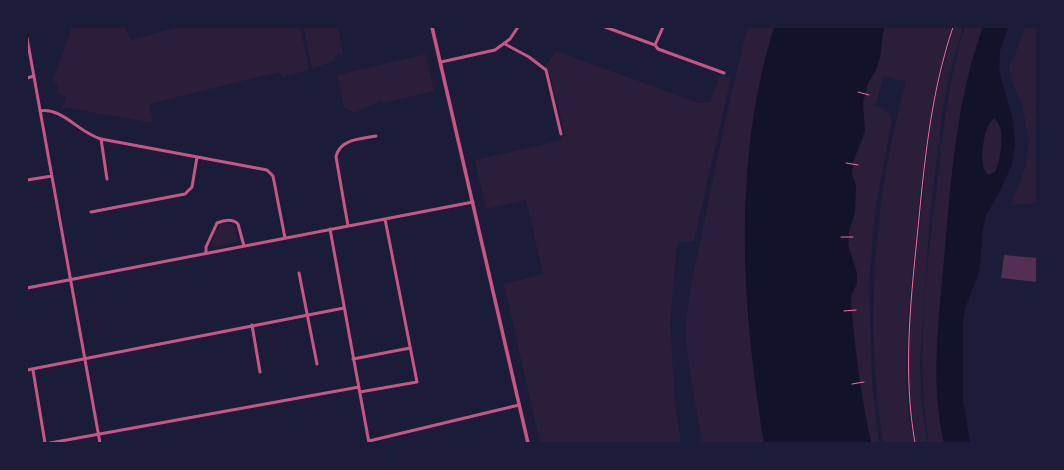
<!DOCTYPE html>
<style>
body{margin:0}
#map{position:relative;width:1064px;height:470px;overflow:hidden;background:#1b1b3a;font-family:Signika,sans-serif}
canvas{display:block}
.frame{position:absolute;inset:0;border:28px solid #1b1b3a;pointer-events:none}
</style>
<div id="map">
<canvas width="1064" height="470"></canvas>
<div class="frame"></div>
</div>
<script>
const g = document.querySelector('canvas').getContext('2d');
g.lineJoin = 'round';
function fill(path, color) {
  g.fillStyle = color;
  g.fill(path, 'evenodd');
}
function stroke(path, color, width, dash) {
  g.strokeStyle = color;
  g.lineWidth = width;
  g.lineCap = dash ? 'butt' : 'round';
  g.setLineDash(dash || []);
  g.stroke(path);
}
const green = new Path2D(`
 M 72,27 L 124,27 L 131,40 L 178,27 L 300,27 L 309,70 L 283,77 L 279,72 L 149,104 L 153,123 L 63,107 L 66,97 L 57,93 L 59,86 L 52,82 Z
 M 304,27 L 338,27 L 343,54 L 342,56 L 340,53 L 334,56 L 334,61 L 312,69 Z
 M 748,27 L 774,27 C 732,165 742,303 764,443 L 702,443 C 697,408 688,371 686,335 C 685,304 697,259 703,228 C 717,160 730,93 748,27 Z
 M 885,27 L 952,27 C 930,94 923,163 916,232 C 911,282 905,332 906,383 C 907,403 910,423 913,443 L 883,443 C 865,321 873,201 906,82 L 884,76 L 875,106 L 884,109 L 892,119 L 875,212 L 869,283 L 872,381 L 879,443 L 871,443 L 861,392 L 854,343 L 851,302 L 857,273 L 848,245 L 849,232 L 856,187 L 852,174 L 853,162 L 863,139 L 864,116 L 863,103 L 868,83 L 872,77 L 880,57 L 883,33 Z
 M 954,27 L 963,27 L 951,69 L 942,112 L 930,216 L 920,361 L 921,398 L 927,443 L 916,443 L 908,371 L 910,314 L 931,123 L 937,91 Z
 M 965,27 L 983,27 C 956,100 952,177 945,253 C 939,315 930,381 944,443 L 929,443 C 915,359 926,271 937,187 C 943,133 948,79 965,27 Z
 M 1025,27 L 1037,27 L 1037,104 L 1035,105 L 1037,113 L 1037,203 L 1011,205 L 1026,165 L 1029,141 L 1022,104 L 1012,83 L 1009,65 L 1014,57 Z
 M 556,51 L 699,103 L 710,102 L 719,77 L 731,77 L 694,241 L 677,243 L 670,323 L 675,403 L 681,443 L 540,443 L 504,284 L 543,274 L 526,200 L 486,209 L 475,160 L 558,141 L 565,135 L 550,75 L 545,67 Z
 M 426,54 L 434,91 L 383,103 L 380,101 L 354,113 L 344,107 L 337,75 Z
 M 994,118 C 1007,128 1001,159 995,172 L 988,175 C 977,165 983,127 994,118 Z
 M 222,224 L 231,224 L 235,229 L 238,242 L 212,248 C 209,242 217,227 222,224 Z`);
const water = new Path2D(`
 M 774,27 L 885,27 L 883,33 L 880,57 L 876,70 L 868,83 L 863,103 L 865,130 L 853,162 L 852,174 L 856,187 L 855,211 L 849,232 L 848,245 L 857,273 L 857,284 L 851,295 L 851,302 C 855,350 861,396 871,443 L 764,443 C 742,303 732,165 774,27 Z
 M 983,27 L 1008,27 L 1000,51 L 999,72 L 1013,120 L 1015,143 L 1012,164 L 1000,191 L 986,215 L 983,229 L 979,272 L 965,308 L 963,321 L 963,401 L 970,443 L 944,443 C 930,383 939,320 944,259 C 951,181 956,101 983,27 ZM 994,118 C 1007,128 1001,159 995,172 L 988,175 C 977,165 983,127 994,118 Z`);
const building = new Path2D(`
 M 1004,255 L 1037,258 L 1037,282 L 1001,278 Z`);
const path = new Path2D(`
 M 858,92 L 869,95
 M 846,163 L 858,165
 M 841,237 L 853,237
 M 844,311 L 856,310
 M 852,384 L 864,382
 M 915,443 C 903,374 910,307 917,238 C 924,167 930,95 953,27`);
const minor = new Path2D(`
 M 605,27 L 655,45 L 658,49 L 724,73
 M 27,38 L 100,443
 M 505,44 L 529,57 L 546,70 L 561,134
 M 655,45 L 663,27
 M 441,62 L 495,50 L 510,39 L 518,27
 M 27,78 L 34,76
 M 40,111 C 62,107 79,133 101,139 L 267,170 L 273,176 L 285,238
 M 101,139 L 107,179
 M 27,180 L 52,176
 M 91,212 L 185,194 L 192,187 L 197,157
 M 348,226 L 336,157 C 339,139 361,139 376,136
 M 330,229 L 369,443
 M 206,253 L 206,247 L 217,223 C 224,220 232,218 238,224 L 244,246
 M 299,273 L 317,364
 M 27,288 L 473,202
 M 252,325 L 260,372
 M 353,359 L 410,348
 M 27,370 L 344,308
 M 33,370 L 45,443
 M 360,392 L 417,382 L 385,219
 M 369,441 L 519,405
 M 50,443 L 359,387`);
const tertiary = new Path2D(`
 M 432,27 L 528,443`);
fill(green, '#2a1e3b');
fill(water, '#12122b');
fill(building, '#542f53');
stroke(path, '#ff6b9d', 1);
stroke(minor, '#c65784', 3);
stroke(tertiary, '#c65784', 3.5);
</script>
